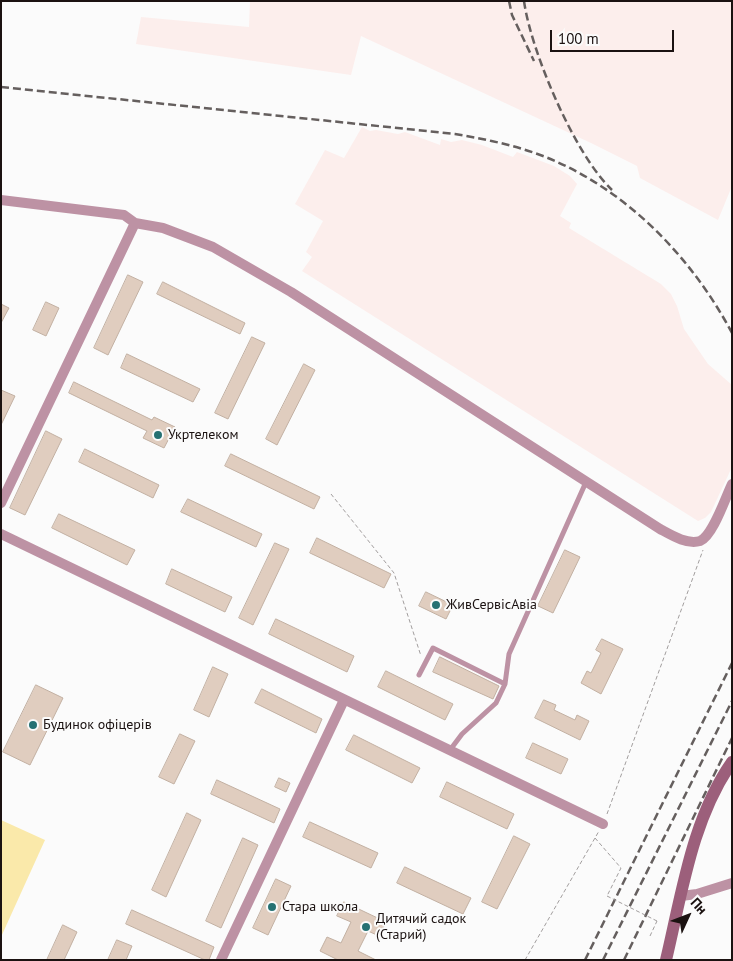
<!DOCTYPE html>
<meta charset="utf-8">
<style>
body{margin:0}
#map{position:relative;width:733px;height:961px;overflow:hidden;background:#fbfbfb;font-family:"PT Sans",sans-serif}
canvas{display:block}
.frame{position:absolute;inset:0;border:2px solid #1b1211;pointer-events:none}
.north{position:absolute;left:663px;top:891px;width:50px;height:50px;-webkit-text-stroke:4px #fbfbfb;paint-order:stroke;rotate:47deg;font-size:14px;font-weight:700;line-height:20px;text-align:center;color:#1b1211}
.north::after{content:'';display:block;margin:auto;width:18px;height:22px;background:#1b1211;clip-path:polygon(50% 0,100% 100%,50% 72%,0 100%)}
.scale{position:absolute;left:550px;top:30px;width:124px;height:22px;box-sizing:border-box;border:2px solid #1b1211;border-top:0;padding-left:6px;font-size:15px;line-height:18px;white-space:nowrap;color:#1b1211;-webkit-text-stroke:4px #fbfbfb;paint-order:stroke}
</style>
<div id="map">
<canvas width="733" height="961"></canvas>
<div class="frame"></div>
<div class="north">Пн</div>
<div class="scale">100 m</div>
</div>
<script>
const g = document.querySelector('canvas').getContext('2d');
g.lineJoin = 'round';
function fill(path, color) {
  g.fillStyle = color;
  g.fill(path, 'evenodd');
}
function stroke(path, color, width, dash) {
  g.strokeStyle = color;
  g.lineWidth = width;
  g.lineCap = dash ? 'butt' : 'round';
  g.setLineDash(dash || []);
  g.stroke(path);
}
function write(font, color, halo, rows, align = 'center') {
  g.font = font + ' "PT Sans",sans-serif';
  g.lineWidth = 4;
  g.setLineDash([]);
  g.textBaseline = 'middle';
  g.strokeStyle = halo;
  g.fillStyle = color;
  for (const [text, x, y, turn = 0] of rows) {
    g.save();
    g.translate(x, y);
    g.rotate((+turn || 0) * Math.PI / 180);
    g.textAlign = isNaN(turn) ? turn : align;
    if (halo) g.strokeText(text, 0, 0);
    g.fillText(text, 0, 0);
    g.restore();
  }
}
const built = new Path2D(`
 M 250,1 L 732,1 L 732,186 L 718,220 L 640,178 L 637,166 L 591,143 L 361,36 L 351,75 L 136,44 L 141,17 L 249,27 Z
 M 362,127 L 370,131 L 376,130 L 398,134 L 405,132 L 440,145 L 441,139 L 451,142 L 462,140 L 482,145 L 513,157 L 517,152 L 554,166 L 570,176 L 577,184 L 560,216 L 571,223 L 569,228 L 661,284 L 671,294 L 677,306 L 684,329 L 708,364 L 732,385 L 732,467 L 711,512 L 705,518 L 698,521 L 302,271 L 312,257 L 306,252 L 323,221 L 295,204 L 325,150 L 344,158 Z`);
const green = new Path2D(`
 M 1,820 L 45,840 L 1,937 Z`);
const building = new Path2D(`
 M 128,275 L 143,282 L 108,355 L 94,348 Z
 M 163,282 L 245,323 L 240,334 L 157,294 Z
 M 46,302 L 59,308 L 46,336 L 33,330 Z
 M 1,304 L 9,308 L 1,323 Z
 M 252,337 L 265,343 L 228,419 L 215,413 Z
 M 127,354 L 200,389 L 193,402 L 121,368 Z
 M 304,364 L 315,370 L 277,445 L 266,439 Z
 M 74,382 L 152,420 L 154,417 L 175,427 L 164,448 L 143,438 L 147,431 L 69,393 Z
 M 1,390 L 15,396 L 1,425 Z
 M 46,431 L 62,439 L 25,515 L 10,508 Z
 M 85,449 L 159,485 L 153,498 L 79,462 Z
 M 231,454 L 320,497 L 314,509 L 225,466 Z
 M 188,499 L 262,534 L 256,547 L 181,512 Z
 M 59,514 L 135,550 L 127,565 L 52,528 Z
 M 317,538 L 391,574 L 384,588 L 310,553 Z
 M 275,543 L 289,549 L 253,625 L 239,618 Z
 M 565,550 L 580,557 L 553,613 L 538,606 Z
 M 172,569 L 232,597 L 225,612 L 166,584 Z
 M 426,592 L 453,605 L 446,619 L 419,606 Z
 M 276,619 L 354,656 L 347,672 L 269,634 Z
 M 602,639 L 623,649 L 601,694 L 581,683 L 587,671 L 591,673 L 601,653 L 596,650 Z
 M 440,657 L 499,686 L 493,699 L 433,672 Z
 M 213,667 L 228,674 L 209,717 L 194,710 Z
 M 386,671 L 453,704 L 445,720 L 378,687 Z
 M 36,685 L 63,698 L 30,765 L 3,752 Z
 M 262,689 L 322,719 L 316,733 L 255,703 Z
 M 544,700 L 556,705 L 554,710 L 575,720 L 577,715 L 589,721 L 580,740 L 535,718 Z
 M 180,734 L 195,741 L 174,784 L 159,777 Z
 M 354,735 L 420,768 L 412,783 L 346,750 Z
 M 533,743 L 568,759 L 561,774 L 526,758 Z
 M 279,778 L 290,783 L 286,792 L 275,787 Z
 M 217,780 L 280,809 L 274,823 L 211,794 Z
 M 447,782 L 514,814 L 507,829 L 440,797 Z
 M 187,813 L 201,820 L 166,897 L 152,890 Z
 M 310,822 L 378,853 L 371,868 L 303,837 Z
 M 514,836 L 530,844 L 497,909 L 482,902 Z
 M 243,838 L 258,845 L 221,928 L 206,921 Z
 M 405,867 L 471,898 L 463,914 L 397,883 Z
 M 276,879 L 291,886 L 268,935 L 253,928 Z
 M 344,902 L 386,922 L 379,936 L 368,931 L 358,951 L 376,960 L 338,960 L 320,951 L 327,937 L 341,943 L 351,922 L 337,916 Z
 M 132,910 L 214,947 L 209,960 L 205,960 L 126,924 Z
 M 63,925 L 77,932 L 64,960 L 47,960 Z
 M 117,940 L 132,946 L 126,960 L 108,960 Z`);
const path = new Path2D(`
 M 331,494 L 394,573 L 421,656
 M 607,814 L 703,550
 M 595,838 L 621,868 L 607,896
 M 650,936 L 657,921
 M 525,960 L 599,831`);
const lane = new Path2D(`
 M 419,675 L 433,648 L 505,684
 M 450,750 L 462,734 L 496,703 L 505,684 L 509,654 L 586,482`);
const street = new Path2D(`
 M 1,200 L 124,215 L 135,223 L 163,228 L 213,247 L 291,292 L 660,529 C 671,535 687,545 700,541 C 713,536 726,496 732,484
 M 1,503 L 135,223
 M 1,534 L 603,824
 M 681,896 L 697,894 L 732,883
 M 221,960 L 344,700`);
const secondary = new Path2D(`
 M 666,960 C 682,893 692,819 732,762`);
const rail = new Path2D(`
 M 509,1 L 512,15 L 534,61
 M 524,1 C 531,52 575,155 612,190
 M 1,87 L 455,134 C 485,139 514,145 543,156 C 625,188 691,256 732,333
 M 585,960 L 732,663
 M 603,960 L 732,701
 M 624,960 L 732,738`);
const pathBridge = new Path2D(`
 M 607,896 L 657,921`);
const markers = [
 [158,435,5,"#267173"],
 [436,605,5,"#267173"],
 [33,725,5,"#267173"],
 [272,907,5,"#267173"],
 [366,927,5,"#267173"]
];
const poiNames = [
 ["Укртелеком",168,435],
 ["ЖивСервісАвіа",446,605],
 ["Будинок офіцерів",43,725],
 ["Стара школа",282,907],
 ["Дитячий садок",376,919],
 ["(Старий)",376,935]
];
fill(built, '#fceeec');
fill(green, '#fae9aa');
fill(building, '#e0cdbf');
stroke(building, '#c2b0a2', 1);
stroke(path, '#a19d9d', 1, [4, 2.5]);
stroke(lane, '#bd92a4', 5);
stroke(street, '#bd92a4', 10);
stroke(secondary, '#9c5f7b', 12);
stroke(rail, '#655f5e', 2.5, [8, 4]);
stroke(pathBridge, '#a19d9d', 1, [4, 2.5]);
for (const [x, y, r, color] of markers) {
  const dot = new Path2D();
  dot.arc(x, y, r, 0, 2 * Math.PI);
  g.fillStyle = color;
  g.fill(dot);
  stroke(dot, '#fbfbfb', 2);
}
write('14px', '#1b1211', '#fbfbfb', poiNames, 'left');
</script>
